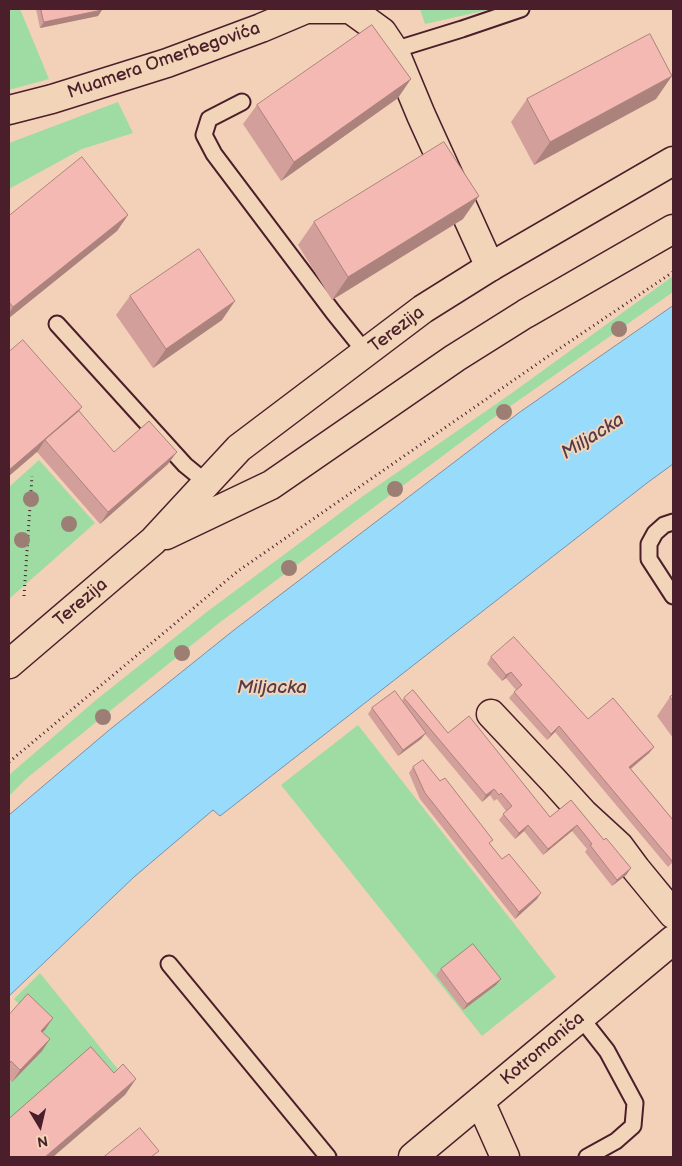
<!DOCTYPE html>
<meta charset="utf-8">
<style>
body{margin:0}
#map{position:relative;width:682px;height:1166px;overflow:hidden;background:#f3d0b8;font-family:"Balsamiq Sans",sans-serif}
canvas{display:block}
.frame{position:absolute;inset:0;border:10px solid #4a1f2b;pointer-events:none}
.north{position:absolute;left:15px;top:1101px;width:50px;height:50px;-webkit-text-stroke:4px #f2d5b8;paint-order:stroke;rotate:171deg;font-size:14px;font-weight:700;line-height:20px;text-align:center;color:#4a1f2b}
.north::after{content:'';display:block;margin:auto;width:18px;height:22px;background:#4a1f2b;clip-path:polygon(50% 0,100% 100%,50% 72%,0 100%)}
</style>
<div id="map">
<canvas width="682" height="1166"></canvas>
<div class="frame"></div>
<div class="north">N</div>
</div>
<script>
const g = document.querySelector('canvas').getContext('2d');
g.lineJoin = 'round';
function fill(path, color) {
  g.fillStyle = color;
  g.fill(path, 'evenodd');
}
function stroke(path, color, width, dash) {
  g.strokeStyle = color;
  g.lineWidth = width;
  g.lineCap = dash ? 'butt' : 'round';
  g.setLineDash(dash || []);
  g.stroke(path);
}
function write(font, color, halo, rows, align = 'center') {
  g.font = font + ' "Balsamiq Sans",sans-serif';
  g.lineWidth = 4;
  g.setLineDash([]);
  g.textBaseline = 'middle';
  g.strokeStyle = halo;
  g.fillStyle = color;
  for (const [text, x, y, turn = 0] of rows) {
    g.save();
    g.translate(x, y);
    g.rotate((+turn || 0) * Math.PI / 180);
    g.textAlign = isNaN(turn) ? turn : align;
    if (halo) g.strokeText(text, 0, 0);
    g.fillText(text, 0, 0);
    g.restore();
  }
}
const green = new Path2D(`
 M 9,9 L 20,9 L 49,79 L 9,90 Z
 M 420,9 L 492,9 L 425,24 Z
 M 118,102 L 133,133 L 82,149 L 9,189 L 9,143 Z
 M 673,276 L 673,292 L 492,419 L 219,623 L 27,778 L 9,796 L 9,775 L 96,700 L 208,611 L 363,496 L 512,393 Z
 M 39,460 L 95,523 L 9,599 L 9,487 Z
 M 358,725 L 556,977 L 482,1036 L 281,785 Z
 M 40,973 L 121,1073 L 9,1125 L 9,1079 L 11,1081 L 32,1042 L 44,1029 L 14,999 Z`);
const water = new Path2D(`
 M 673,306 L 673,464 L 647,483 L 220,816 L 213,810 L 134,877 L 9,996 L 9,815 L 108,731 L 234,630 L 520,412 Z`);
const path = new Path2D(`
 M 24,596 L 32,476
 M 9,762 L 238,571 L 550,355 L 673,272`);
const lane = new Path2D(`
 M 394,50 L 462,29 L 521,9
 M 242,102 L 209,119 L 204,135 L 214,154 L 333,312 L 366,353
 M 57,324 L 185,465 L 207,483
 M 673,522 L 664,525 L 655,533 L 649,544 L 649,559 L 673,596
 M 169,964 L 328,1157
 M 581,1018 L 607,1051 L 635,1103 L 633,1126 L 616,1141 L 587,1157`);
const street = new Path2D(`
 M 9,110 L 52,99 L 167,63 L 261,28 L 306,9 L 350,9 L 382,32 L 394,50 L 421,115 L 490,267
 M 491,714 L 554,781 L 583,813 L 619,846 L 636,869 L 673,914
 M 480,1101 L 505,1157
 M 413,1157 L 673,940`);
const secondary = new Path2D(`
 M 166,535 L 271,485 L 455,358 L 525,314 L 673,229
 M 9,664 L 153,541 L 239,448 L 423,309 L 490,267 L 673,161`);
const trees = [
 [619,329],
 [504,412],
 [395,489],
 [31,499],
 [69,524],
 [22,540],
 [289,568],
 [182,653],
 [103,717]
];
const wall = new Path2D(`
 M 36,9 L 102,9 L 98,16 L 40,28 Z
 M 398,98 L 281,181 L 243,124 L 257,105 Z
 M 527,99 L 656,99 L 534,165 L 511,122 Z
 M 128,215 L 117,231 L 9,318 L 9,216 Z
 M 463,219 L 332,300 L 298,245 L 314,222 Z
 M 130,296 L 222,320 L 153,368 L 116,315 Z
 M 9,352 L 79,411 L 114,452 L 168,464 L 100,524 L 37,452 L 38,451 L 9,476 Z
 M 491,657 L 588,719 L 654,747 L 649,753 L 631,769 L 673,820 L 673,862 L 668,867 L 555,732 L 547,740 L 509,698 L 516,690 L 506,678 L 502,681 L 487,664 Z
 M 673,695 L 673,738 L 657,716 L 670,697 Z
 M 404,698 L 550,817 L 571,800 L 604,840 L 631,868 L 626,875 L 612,886 L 585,852 L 587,849 L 572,831 L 543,855 L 524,831 L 515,839 L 499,820 L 506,811 L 497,799 L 494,801 L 490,795 L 482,802 L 425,734 L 421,739 L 398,756 L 368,714 L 372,708 L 402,701 Z
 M 413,767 L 490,844 L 502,859 L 537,899 L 515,919 L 420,799 L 409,773 Z
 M 441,969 L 501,979 L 496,985 L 463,1010 L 436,975 Z
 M 9,1015 L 53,1018 L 42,1032 L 42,1051 L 12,1082 L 9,1079 Z`);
const shadedWall = new Path2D(`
 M 102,10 L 98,16 L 40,28 L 44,22 Z
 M 672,76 L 656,99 L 534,165 L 550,142 Z
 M 411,79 L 398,98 L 281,181 L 294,162 Z
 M 479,196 L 463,219 L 332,300 L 348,277 Z
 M 128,215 L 117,231 L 9,318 L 9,313 L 13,307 Z
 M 235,301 L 222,320 L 153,368 L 166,349 Z
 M 82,407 L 70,423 L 45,440 L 38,451 L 9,476 L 9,470 Z
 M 177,452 L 168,464 L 100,524 L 108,512 Z
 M 511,672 L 506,678 L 502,681 L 506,675 Z
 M 559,726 L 555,732 L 547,740 L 551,734 Z
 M 426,733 L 421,739 L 398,756 L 403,750 Z
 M 654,747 L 649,753 L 625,773 L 629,767 Z
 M 494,789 L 490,795 L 482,802 L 486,795 Z
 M 528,825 L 524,831 L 515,839 L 519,833 Z
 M 577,825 L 572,831 L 543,855 L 548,849 Z
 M 631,868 L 626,875 L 612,886 L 617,880 Z
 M 541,893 L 537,899 L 515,919 L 519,912 Z
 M 501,979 L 496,985 L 463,1010 L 467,1004 Z
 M 53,1018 L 45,1030 L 32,1042 L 41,1031 Z
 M 50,1039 L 42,1051 L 12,1082 L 20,1070 Z
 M 136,1079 L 125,1095 L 53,1157 L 45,1157 Z`);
const building = new Path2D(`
 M 41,9 L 102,9 L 102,10 L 44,22 Z
 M 372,25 L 411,79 L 294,162 L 257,105 Z
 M 650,34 L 672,76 L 550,142 L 527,99 Z
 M 444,142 L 479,196 L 348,277 L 314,222 Z
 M 82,157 L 128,215 L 13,307 L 9,302 L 9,216 Z
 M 199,249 L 235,301 L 166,349 L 130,296 Z
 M 23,340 L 82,407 L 9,470 L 9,352 Z
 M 79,411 L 114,452 L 149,421 L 177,452 L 108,512 L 45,440 Z
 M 514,637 L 588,719 L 613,698 L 654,747 L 629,767 L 673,820 L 673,860 L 672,861 L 559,726 L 551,734 L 514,692 L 522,685 L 511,672 L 506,675 L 491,657 Z
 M 413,690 L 448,733 L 469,716 L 550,817 L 571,800 L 604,840 L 606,838 L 631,868 L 617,880 L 590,845 L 592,844 L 577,825 L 548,849 L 528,825 L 519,833 L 503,814 L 512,806 L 501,793 L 499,795 L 494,789 L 486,795 L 404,698 Z
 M 395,691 L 426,733 L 403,750 L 372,708 Z
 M 673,695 L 673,701 L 670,697 Z
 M 423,760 L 440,781 L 445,778 L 493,840 L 489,843 L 502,859 L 509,854 L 541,893 L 519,912 L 425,793 L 413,767 Z
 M 473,944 L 501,979 L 467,1004 L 441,969 Z
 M 28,994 L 53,1018 L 41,1031 L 50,1039 L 20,1070 L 11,1061 L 9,1064 L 9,1015 Z
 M 91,1047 L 114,1073 L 123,1064 L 136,1079 L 45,1157 L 9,1157 L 9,1119 Z
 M 140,1128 L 159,1151 L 151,1157 L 152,1157 L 104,1157 Z`);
const streetNames = [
 ["Muamera Omerbegovića",164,61,-19],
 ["Terezija",397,330,-37],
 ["Terezija",81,603,-40],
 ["Kotromanića",543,1049,-40]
];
const waterNames = [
 ["Miljacka",593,437,-32],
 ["Miljacka",272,688]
];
fill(green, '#9fdca3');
fill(water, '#99dbfb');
stroke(water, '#7990a8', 1);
stroke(lane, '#4a1f2b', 19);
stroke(street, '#4a1f2b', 31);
stroke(secondary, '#4a1f2b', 31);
stroke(path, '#4a1f2b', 3, [1, 4]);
stroke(lane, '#f2d5b8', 15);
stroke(street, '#f2d5b8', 28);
stroke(secondary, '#f2d5b8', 28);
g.fillStyle = '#9d7e74';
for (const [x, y] of trees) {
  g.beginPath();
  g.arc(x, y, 8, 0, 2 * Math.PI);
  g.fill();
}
fill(wall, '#d39f9a');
fill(shadedWall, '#ac827d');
fill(building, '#f5b9b3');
stroke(building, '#ac827d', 1);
write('18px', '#4a1f2b', '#f2d5b8', streetNames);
write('italic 19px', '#563b4a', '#f2d5b8', waterNames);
</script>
